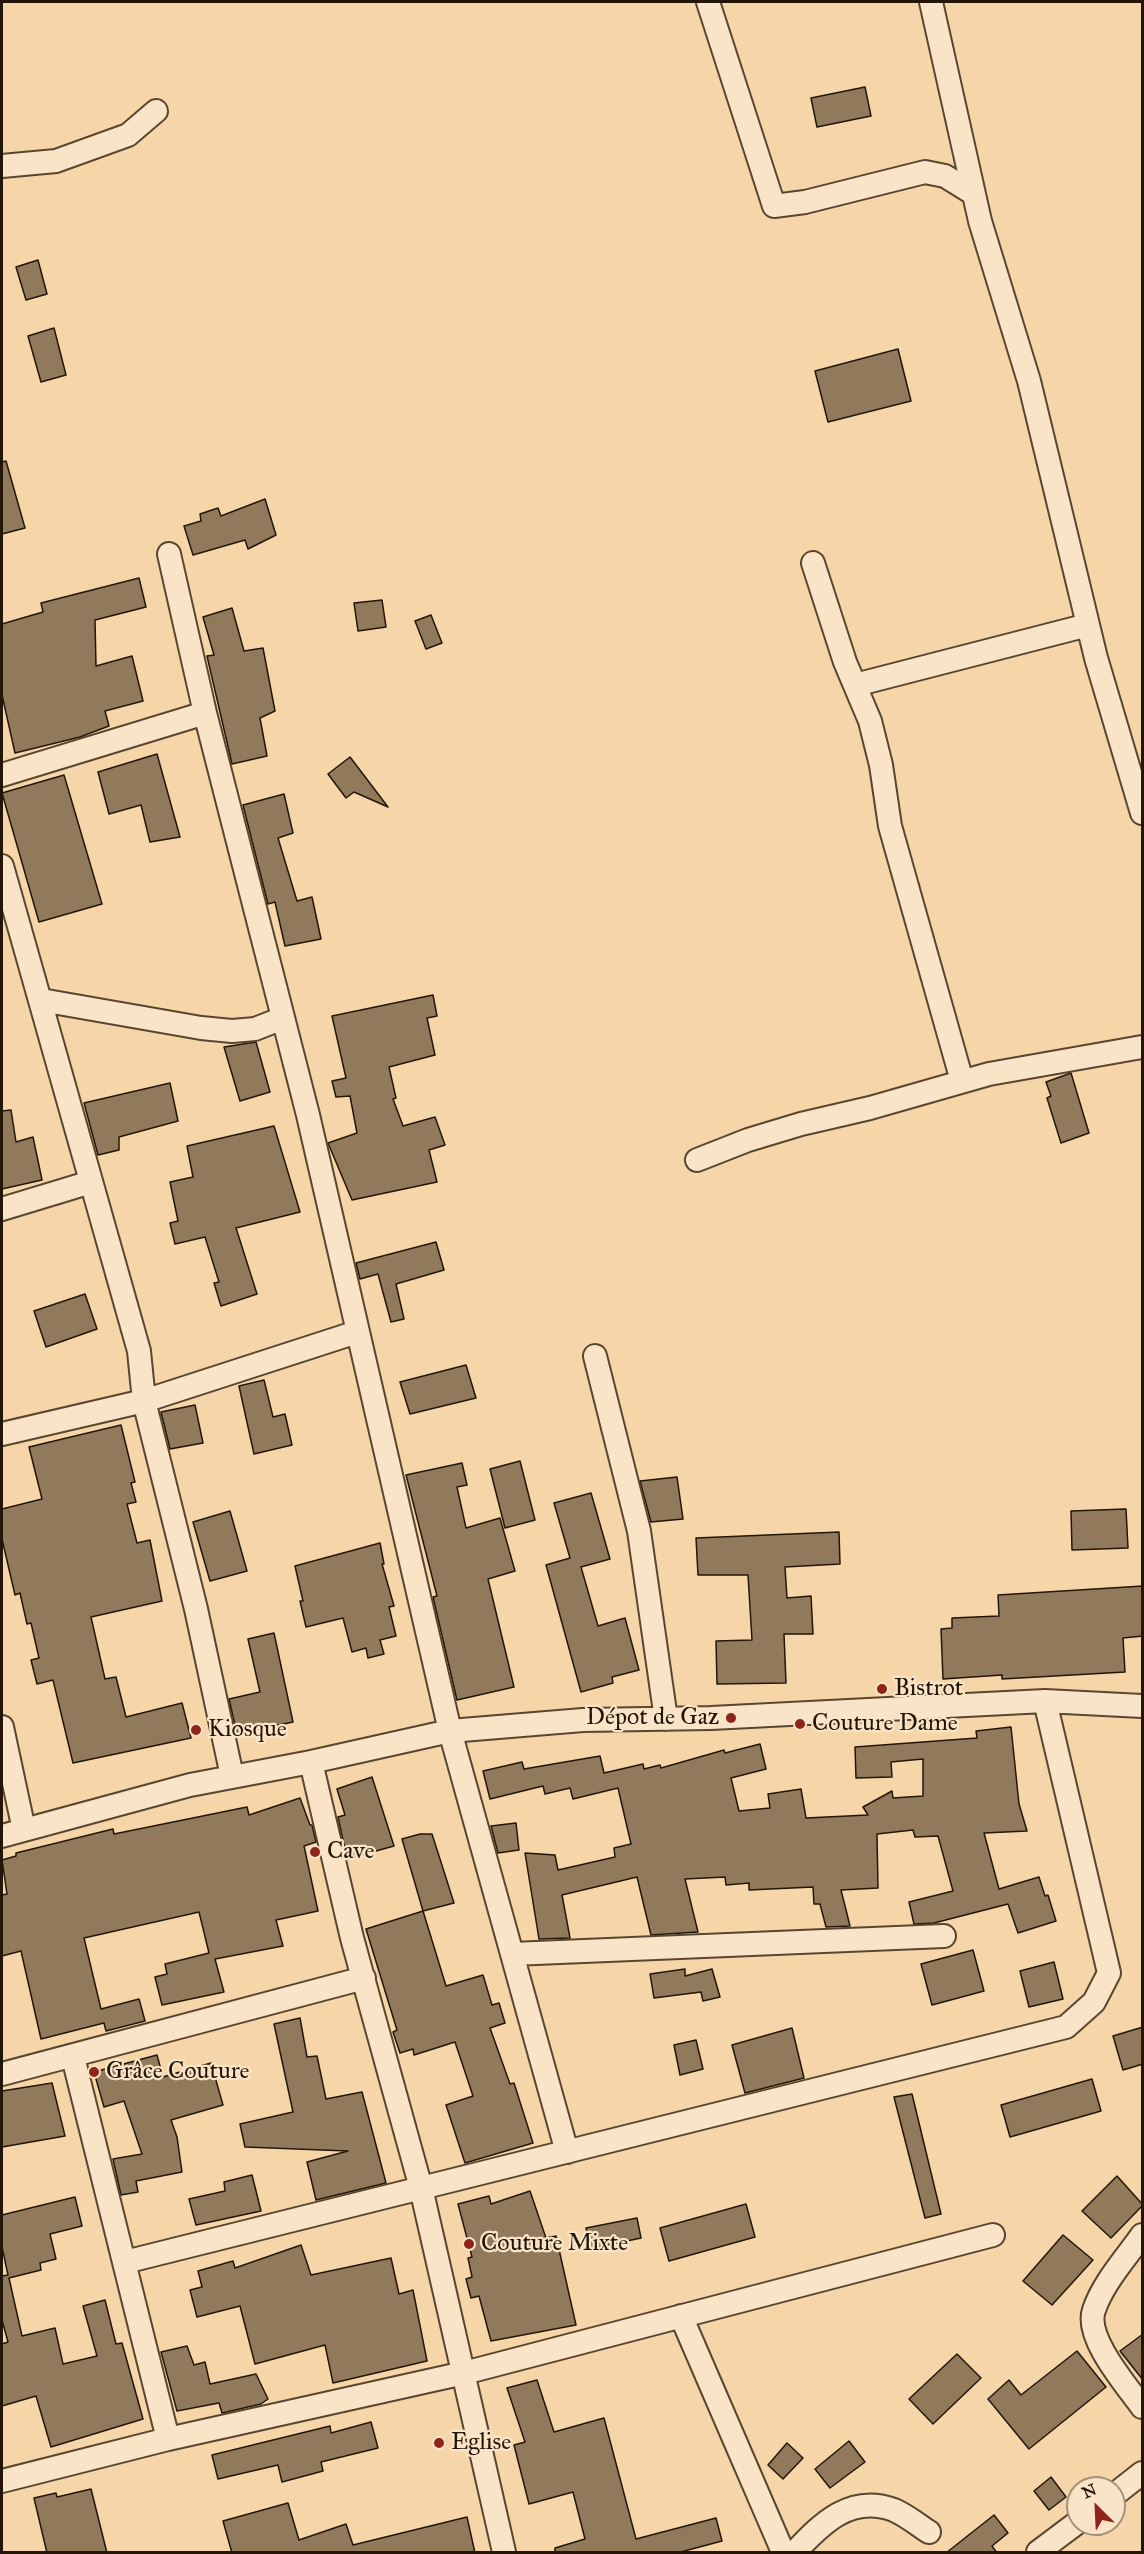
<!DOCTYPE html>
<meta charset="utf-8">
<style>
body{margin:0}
#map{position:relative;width:1144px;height:2554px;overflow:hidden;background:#f6d6a9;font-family:"IM FELL Great Primer",serif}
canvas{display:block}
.frame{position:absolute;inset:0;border:3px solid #231608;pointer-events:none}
.north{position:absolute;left:1066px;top:2476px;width:60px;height:60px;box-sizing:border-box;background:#f9e4c7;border:2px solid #a3927b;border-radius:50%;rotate:336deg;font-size:16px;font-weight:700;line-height:24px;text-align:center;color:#231608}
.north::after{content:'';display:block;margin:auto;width:21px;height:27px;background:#8f2418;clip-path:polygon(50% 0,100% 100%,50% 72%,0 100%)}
</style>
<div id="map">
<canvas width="1144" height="2554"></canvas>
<div class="frame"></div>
<div class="north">N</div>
</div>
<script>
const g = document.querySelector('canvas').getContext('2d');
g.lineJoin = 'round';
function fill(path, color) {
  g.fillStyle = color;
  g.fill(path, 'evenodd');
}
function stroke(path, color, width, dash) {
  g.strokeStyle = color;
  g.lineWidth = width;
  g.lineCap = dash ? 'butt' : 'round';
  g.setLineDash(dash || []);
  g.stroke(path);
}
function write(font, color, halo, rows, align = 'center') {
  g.font = font + ' "IM FELL Great Primer",serif';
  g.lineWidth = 4.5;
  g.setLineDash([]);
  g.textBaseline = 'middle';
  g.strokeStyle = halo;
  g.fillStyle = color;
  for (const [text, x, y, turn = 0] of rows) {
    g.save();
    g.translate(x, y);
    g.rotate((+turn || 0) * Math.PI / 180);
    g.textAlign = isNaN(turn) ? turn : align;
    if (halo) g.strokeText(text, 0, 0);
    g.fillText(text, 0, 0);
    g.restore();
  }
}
const building = new Path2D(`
 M 865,87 L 871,116 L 817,127 L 811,98 Z
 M 38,260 L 47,294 L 26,300 L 16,267 Z
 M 54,328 L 66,375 L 41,382 L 28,336 Z
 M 898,349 L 911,401 L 828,422 L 815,371 Z
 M 6,461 L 25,528 L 2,534 L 2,462 Z
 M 265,499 L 276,535 L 248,549 L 245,540 L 193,555 L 184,526 L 201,521 L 200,514 L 218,508 L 221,516 Z
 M 139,578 L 146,607 L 95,620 L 96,666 L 132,656 L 143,701 L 105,711 L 109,726 L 80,737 L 15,753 L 2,695 L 2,624 L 43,612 L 41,603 Z
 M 382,600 L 386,627 L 358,631 L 354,603 Z
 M 232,608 L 244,651 L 263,648 L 275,711 L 260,718 L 267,756 L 232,764 L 207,656 L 214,655 L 203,617 Z
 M 431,615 L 442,643 L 426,649 L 415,621 Z
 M 157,754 L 180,837 L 150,842 L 141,805 L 109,814 L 98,772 Z
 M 350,757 L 388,807 L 354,792 L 346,798 L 328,774 Z
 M 64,775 L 102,904 L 39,922 L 2,793 Z
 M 284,794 L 293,833 L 278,838 L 297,901 L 312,897 L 321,939 L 285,946 L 275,902 L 268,904 L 243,805 Z
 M 433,995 L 437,1016 L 427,1018 L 435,1055 L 389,1067 L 396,1098 L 393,1099 L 403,1126 L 435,1117 L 445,1145 L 429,1150 L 437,1182 L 352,1200 L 328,1143 L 357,1133 L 350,1096 L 336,1097 L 332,1081 L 346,1078 L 332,1016 Z
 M 256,1042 L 270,1092 L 240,1101 L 224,1047 Z
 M 1071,1073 L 1089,1133 L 1061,1143 L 1047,1098 L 1051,1096 L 1046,1082 Z
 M 170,1083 L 178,1121 L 119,1137 L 119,1150 L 98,1155 L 84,1103 Z
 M 11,1110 L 16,1142 L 33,1137 L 42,1180 L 2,1189 L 2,1111 Z
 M 274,1126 L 300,1212 L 236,1228 L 257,1294 L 221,1306 L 214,1283 L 219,1282 L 205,1237 L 175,1244 L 170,1223 L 178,1221 L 170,1182 L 193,1177 L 187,1146 Z
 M 436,1242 L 444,1270 L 396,1284 L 404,1319 L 391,1322 L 378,1274 L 360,1279 L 356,1263 Z
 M 85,1294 L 97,1329 L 46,1347 L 34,1311 Z
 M 466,1365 L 476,1398 L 410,1414 L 400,1382 Z
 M 264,1380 L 273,1417 L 285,1414 L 292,1445 L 254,1454 L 239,1386 Z
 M 195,1405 L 203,1443 L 170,1449 L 161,1412 Z
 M 121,1425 L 135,1482 L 131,1483 L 136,1502 L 127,1504 L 137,1543 L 150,1540 L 162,1601 L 91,1617 L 105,1679 L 116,1677 L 126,1717 L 182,1703 L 191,1738 L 73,1763 L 53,1680 L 37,1684 L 31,1660 L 39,1658 L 31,1623 L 27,1624 L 20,1593 L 15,1595 L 2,1539 L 2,1509 L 42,1499 L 29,1447 Z
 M 520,1461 L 535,1520 L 505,1528 L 490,1469 Z
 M 462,1463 L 467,1485 L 457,1487 L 466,1528 L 500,1518 L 515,1571 L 488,1579 L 514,1687 L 457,1700 L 433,1597 L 437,1596 L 406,1475 Z
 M 677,1477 L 683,1519 L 651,1522 L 640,1481 Z
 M 591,1493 L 610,1559 L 581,1567 L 598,1626 L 625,1618 L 639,1670 L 612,1677 L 613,1683 L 581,1692 L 546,1565 L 570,1558 L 554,1503 Z
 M 1126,1509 L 1128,1548 L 1072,1550 L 1071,1511 Z
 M 230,1511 L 247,1571 L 210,1581 L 193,1522 Z
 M 839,1532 L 840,1564 L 785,1567 L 787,1598 L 811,1596 L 813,1634 L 784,1634 L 786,1683 L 717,1684 L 716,1641 L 752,1640 L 748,1575 L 698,1575 L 696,1538 Z
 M 380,1543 L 384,1564 L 382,1564 L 394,1606 L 389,1607 L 396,1636 L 380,1640 L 384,1654 L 368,1658 L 366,1648 L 352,1652 L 343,1618 L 306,1627 L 300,1601 L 303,1601 L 295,1566 Z
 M 1143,1586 L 1143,1636 L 1123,1638 L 1125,1672 L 1002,1679 L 1002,1675 L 943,1679 L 941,1629 L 952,1628 L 952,1618 L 999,1616 L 998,1595 Z
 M 274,1633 L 293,1722 L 237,1734 L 229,1699 L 260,1692 L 248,1639 Z
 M 1011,1727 L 1019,1804 L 1027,1831 L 984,1833 L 999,1889 L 1039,1877 L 1045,1896 L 1048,1895 L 1056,1921 L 1018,1933 L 1008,1904 L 934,1923 L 914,1924 L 909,1902 L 953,1891 L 938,1836 L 915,1837 L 913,1830 L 877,1834 L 878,1888 L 841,1890 L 850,1926 L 826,1927 L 820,1904 L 814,1904 L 813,1887 L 749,1890 L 749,1883 L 726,1885 L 725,1877 L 685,1879 L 698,1932 L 651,1935 L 637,1877 L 562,1895 L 570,1938 L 539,1939 L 525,1853 L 555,1855 L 558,1870 L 615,1857 L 614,1848 L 631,1844 L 618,1788 L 573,1799 L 570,1788 L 545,1794 L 543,1786 L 490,1799 L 483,1771 L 522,1762 L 524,1769 L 600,1756 L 604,1773 L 643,1764 L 644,1769 L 660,1765 L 661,1768 L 724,1750 L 725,1753 L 760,1744 L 766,1769 L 731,1778 L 739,1811 L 770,1808 L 768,1794 L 801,1789 L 806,1818 L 868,1815 L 863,1807 L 892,1791 L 893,1798 L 923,1796 L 923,1759 L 891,1762 L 892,1777 L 856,1778 L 855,1747 L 977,1738 L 976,1731 Z
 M 372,1777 L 394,1846 L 347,1859 L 338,1817 L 345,1815 L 337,1789 Z
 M 300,1798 L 310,1825 L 312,1825 L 316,1842 L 304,1846 L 318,1911 L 276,1920 L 283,1946 L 215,1959 L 224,1992 L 162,2005 L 155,1977 L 167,1974 L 165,1964 L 209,1953 L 199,1912 L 84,1938 L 101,2009 L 139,1999 L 145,2021 L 106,2031 L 104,2023 L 41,2039 L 21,1951 L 2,1956 L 2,1895 L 7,1894 L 2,1860 L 16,1856 L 16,1853 L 113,1829 L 114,1834 L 247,1807 L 249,1815 Z
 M 516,1823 L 519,1850 L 498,1853 L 491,1826 Z
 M 420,1834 L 432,1834 L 454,1903 L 423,1911 L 402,1839 Z
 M 423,1911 L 446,1986 L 483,1975 L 492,2005 L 499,2003 L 505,2023 L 490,2028 L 510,2084 L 514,2083 L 533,2143 L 465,2163 L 446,2105 L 473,2096 L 455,2042 L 414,2055 L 413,2049 L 400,2053 L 393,2032 L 397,2030 L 366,1929 Z
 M 973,1950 L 984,1991 L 932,2005 L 921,1964 Z
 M 1054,1962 L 1063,1999 L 1029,2007 L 1020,1971 Z
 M 685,1969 L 685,1976 L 712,1969 L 720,1997 L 703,2001 L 701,1992 L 654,1998 L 650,1974 Z
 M 300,2018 L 307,2057 L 317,2056 L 326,2099 L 362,2092 L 386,2183 L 316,2200 L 307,2162 L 348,2151 L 245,2147 L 240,2124 L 293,2112 L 274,2024 Z
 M 1143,2027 L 1143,2064 L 1123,2070 L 1113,2036 Z
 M 792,2028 L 804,2078 L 745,2093 L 732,2045 Z
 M 696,2040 L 703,2069 L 680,2075 L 674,2045 Z
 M 157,2055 L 163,2077 L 211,2063 L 223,2105 L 171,2120 L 177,2137 L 182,2172 L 136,2181 L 138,2192 L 121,2195 L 113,2159 L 142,2154 L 124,2101 L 104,2107 L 94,2072 Z
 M 1092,2079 L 1101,2111 L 1010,2137 L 1001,2105 Z
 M 52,2083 L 65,2136 L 2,2147 L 2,2091 Z
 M 912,2094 L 941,2214 L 925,2218 L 894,2097 Z
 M 252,2175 L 261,2211 L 196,2225 L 189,2199 L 225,2191 L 224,2182 Z
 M 1117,2176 L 1143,2205 L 1111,2238 L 1082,2211 Z
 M 530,2191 L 546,2238 L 556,2236 L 576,2325 L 491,2341 L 479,2296 L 471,2298 L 466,2279 L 472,2277 L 468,2258 L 472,2257 L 458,2204 L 489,2196 L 491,2204 Z
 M 75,2197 L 82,2226 L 50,2234 L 56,2259 L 40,2263 L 41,2270 L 9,2278 L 22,2336 L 55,2328 L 63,2364 L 97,2356 L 83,2306 L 105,2300 L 116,2344 L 122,2343 L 143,2419 L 51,2447 L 36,2396 L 2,2406 L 2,2344 L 8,2342 L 2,2320 L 2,2276 L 8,2275 L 2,2247 L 2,2215 Z
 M 746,2204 L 755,2237 L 669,2261 L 660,2228 Z
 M 637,2218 L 641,2238 L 590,2249 L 586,2228 Z
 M 1063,2235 L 1093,2260 L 1052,2305 L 1023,2281 Z
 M 301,2245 L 311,2275 L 391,2258 L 399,2294 L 413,2290 L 427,2361 L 333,2383 L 325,2345 L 255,2364 L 240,2306 L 197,2317 L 190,2290 L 202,2287 L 198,2271 L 233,2261 L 235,2268 Z
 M 1143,2334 L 1143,2380 L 1120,2351 Z
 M 187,2346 L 194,2365 L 205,2362 L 210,2384 L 256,2374 L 268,2399 L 261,2404 L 222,2413 L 219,2403 L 177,2411 L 161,2352 Z
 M 1077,2351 L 1106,2387 L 1029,2449 L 988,2399 L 1009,2380 L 1021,2395 Z
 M 957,2354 L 981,2378 L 933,2424 L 909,2399 Z
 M 537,2380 L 554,2432 L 604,2418 L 636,2539 L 716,2518 L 722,2541 L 677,2553 L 555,2553 L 555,2548 L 585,2539 L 573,2492 L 529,2504 L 514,2445 L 525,2442 L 507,2388 Z
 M 371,2422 L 378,2448 L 321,2462 L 323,2471 L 282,2482 L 278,2465 L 218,2479 L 212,2455 L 330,2426 L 331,2433 Z
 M 849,2441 L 865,2462 L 830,2488 L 815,2469 Z
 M 787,2443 L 803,2458 L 783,2479 L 768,2465 Z
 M 1051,2477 L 1066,2497 L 1049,2510 L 1034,2491 Z
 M 91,2489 L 107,2553 L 47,2553 L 34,2498 L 56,2493 L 57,2497 Z
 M 288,2503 L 299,2540 L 346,2524 L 353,2545 L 467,2517 L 475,2553 L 232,2553 L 223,2521 Z
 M 994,2515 L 1008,2533 L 992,2546 L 997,2553 L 946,2553 Z`);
const minor = new Path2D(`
 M 708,2 L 774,206 L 805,202 L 925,172 L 945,176 L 974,194
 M 931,2 L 980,221 L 1029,381 L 1096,658 L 1142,813
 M 2,166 L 56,161 L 128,135 L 156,111
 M 169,554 L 205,713 L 308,1115 L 450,1731 L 567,2152
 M 813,563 L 845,662 L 870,721 L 881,765 L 890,826 L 962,1081
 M 855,685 L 1088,625
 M 2,775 L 205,713
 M 2,866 L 139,1351 L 144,1401 L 196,1609 L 232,1776
 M 41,1000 L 201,1028 L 232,1031 L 255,1029 L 283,1018
 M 697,1160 L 748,1140 L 801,1124 L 870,1108 L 989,1074 L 1142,1047
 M 2,1209 L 91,1182
 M 595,1356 L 639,1531 L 666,1719
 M 2,1434 L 144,1401 L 357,1332
 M 2,1727 L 24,1830
 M 311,1762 L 352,1938 L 421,2188 L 504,2552
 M 2,1836 L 190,1785 L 311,1762 L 450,1731 L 583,1720 L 711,1718 L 1045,1701 L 1142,1706
 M 512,1954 L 944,1936
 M 73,2057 L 168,2439
 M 2,2074 L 364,1978
 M 1142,2235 C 1126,2258 1103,2283 1094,2310 C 1084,2337 1127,2386 1142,2407
 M 125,2262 L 1066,2027 L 1094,2002 L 1109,1973 L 1045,1701
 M 681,2316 L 783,2552
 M 2,2481 L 168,2439 L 464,2373 L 993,2235
 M 1114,2495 L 1142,2473
 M 795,2552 C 822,2523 851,2494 894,2510 C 906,2515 918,2525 929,2532
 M 1038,2552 L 1078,2522`);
const markers = [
 [882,1689,6,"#8f2418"],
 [731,1718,6,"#8f2418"],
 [800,1724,6,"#8f2418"],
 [196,1730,6,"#8f2418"],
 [315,1852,6,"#8f2418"],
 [94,2072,6,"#8f2418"],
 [469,2244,6,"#8f2418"],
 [439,2443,6,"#8f2418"]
];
const poiNames = [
 ["Bistrot",894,1689],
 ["Dépot de Gaz",719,1718,"right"],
 ["Couture Dame",812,1724],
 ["Kiosque",208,1730],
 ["Cave",327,1852],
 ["Grâce Couture",106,2072],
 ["Couture Mixte",481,2244],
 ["Eglise",451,2443]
];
fill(building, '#917a5c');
stroke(building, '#231608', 1.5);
stroke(minor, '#584630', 26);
stroke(minor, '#f9e4c7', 22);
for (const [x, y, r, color] of markers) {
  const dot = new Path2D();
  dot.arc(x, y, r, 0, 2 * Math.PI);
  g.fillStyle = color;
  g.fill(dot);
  stroke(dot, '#f9e4c7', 2);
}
write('24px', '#231608', '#f9e4c7', poiNames, 'left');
</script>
